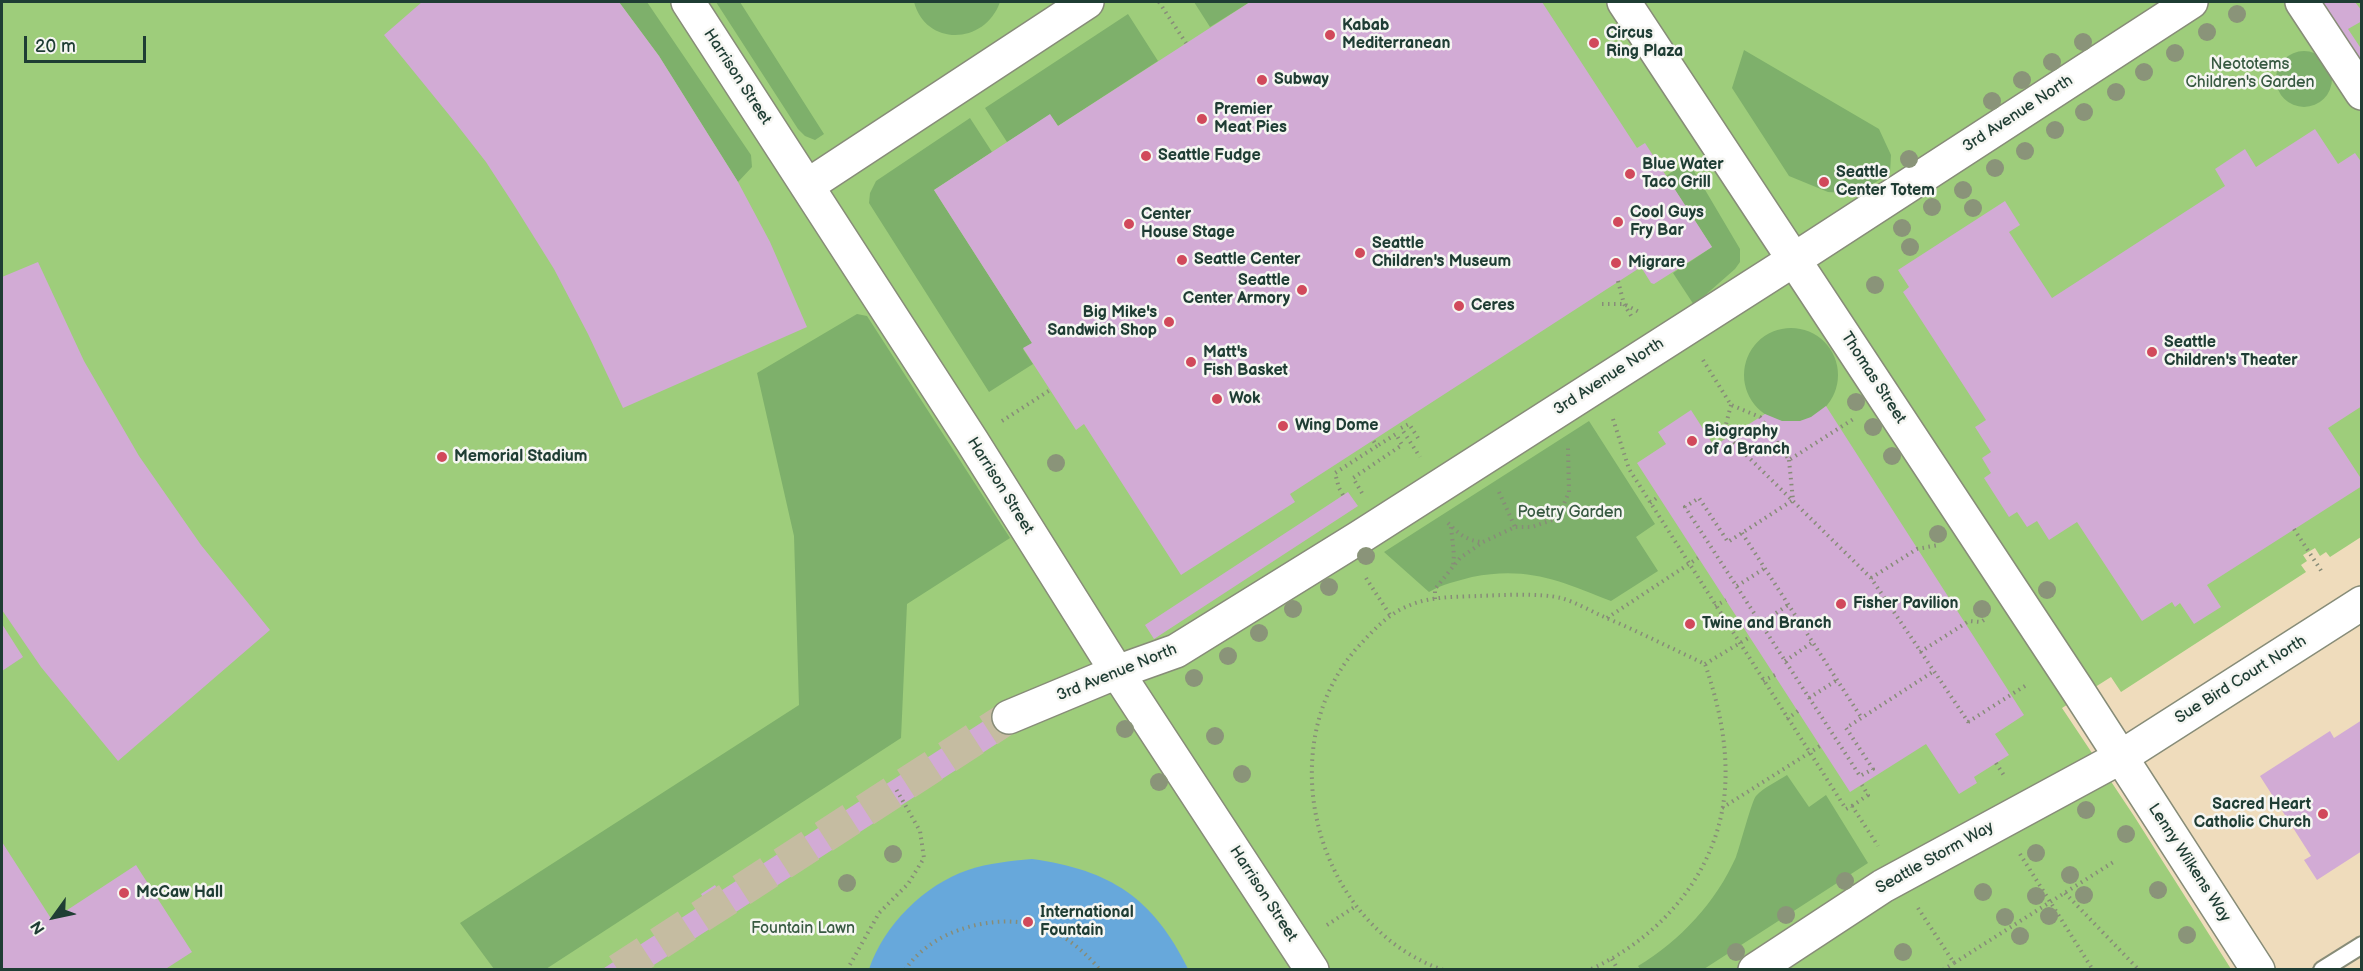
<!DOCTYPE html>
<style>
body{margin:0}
#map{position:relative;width:2363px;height:971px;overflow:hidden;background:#efdcbc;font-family:"Balsamiq Sans",sans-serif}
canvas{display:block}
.frame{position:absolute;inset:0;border:3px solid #1f3d34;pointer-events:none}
.north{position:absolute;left:24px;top:887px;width:60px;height:60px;-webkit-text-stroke:4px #f6f6f2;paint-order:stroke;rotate:237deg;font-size:16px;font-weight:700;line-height:24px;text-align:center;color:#1f3d34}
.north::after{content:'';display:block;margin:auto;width:21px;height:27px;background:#1f3d34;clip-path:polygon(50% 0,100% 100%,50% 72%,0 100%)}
.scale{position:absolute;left:24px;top:36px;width:122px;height:27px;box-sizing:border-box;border:3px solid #1f3d34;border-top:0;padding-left:8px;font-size:18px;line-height:21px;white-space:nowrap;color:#1f3d34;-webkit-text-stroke:4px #f6f6f2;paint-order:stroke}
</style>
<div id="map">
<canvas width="2363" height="971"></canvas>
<div class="frame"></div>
<div class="north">N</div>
<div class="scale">20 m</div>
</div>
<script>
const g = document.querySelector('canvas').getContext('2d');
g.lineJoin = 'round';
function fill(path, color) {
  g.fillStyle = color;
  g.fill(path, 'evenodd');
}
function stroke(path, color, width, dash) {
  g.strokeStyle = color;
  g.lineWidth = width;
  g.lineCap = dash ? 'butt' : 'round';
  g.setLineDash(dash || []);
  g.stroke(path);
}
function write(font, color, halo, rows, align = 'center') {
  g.font = font + ' "Balsamiq Sans",sans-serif';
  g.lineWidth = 5;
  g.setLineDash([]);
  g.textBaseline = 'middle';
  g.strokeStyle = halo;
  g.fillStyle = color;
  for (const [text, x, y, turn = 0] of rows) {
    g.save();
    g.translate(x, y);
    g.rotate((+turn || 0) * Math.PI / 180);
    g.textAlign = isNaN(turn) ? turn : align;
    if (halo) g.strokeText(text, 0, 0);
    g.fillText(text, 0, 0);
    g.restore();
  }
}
const green = new Path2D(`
 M 2,2 L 2361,2 L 2361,537 L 2330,557 L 2326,552 L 2320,556 L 2315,548 L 2303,555 L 2307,561 L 2301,565 L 2306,572 L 2121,692 L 2111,677 L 2062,708 L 2134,816 L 2231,969 L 2,969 Z`);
const forest = new Path2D(`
 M 619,2 L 647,2 L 751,155 L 752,167 L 738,182 L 659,56 Z
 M 716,2 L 740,2 L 824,134 L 815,140 L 805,136 L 798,129 Z
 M 914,2 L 1000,2 C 985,45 926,47 914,2 Z
 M 1194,2 L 1250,2 L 1210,27 Z
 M 1128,14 L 1158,61 L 1058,126 L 1050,115 L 1007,142 L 985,108 Z
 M 1744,50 L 1879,129 L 1891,155 L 1890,173 L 1862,191 L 1843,193 L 1828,192 L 1789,176 L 1732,88 Z
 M2276 79a28 28 0 1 1 56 0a28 28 0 1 1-56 0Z
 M 970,118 L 992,152 L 934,190 L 1032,343 L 1023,349 L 1033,364 L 989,392 L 869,203 L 870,193 L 876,181 Z
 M 1688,161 L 1740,249 L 1740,262 L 1735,269 L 1694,305 L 1673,273 L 1712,247 L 1666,176 Z
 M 857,314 L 867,316 L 1010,538 L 907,604 L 901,738 L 546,969 L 494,969 L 460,923 L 799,705 L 794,536 L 757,373 Z
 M1744 375a47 47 0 1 1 94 0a47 47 0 1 1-94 0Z
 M 1589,421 L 1655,524 L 1636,537 L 1658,571 L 1611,601 C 1560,581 1528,566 1472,577 C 1457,581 1443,584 1429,592 L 1384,552 Z
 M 1787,775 L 1809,807 L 1826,795 L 1868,863 L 1704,969 L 1640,969 L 1638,966 C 1680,941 1716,902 1736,857 C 1740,846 1752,800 1756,796 C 1764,787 1778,781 1787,775 Z`);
const water = new Path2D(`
 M 1032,859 C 1111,870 1153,898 1188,969 L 869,969 C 884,925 924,885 968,870 C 989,863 1010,861 1032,859 Z`);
const building = new Path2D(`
 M 422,2 L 619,2 L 659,56 L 738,182 L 770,242 L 807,327 L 623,408 L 588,334 L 554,269 L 514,205 L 486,162 L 454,121 L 384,35 Z
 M 1250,2 L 1542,2 L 1637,148 L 1645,143 L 1712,247 L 1654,284 L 1651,283 L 1641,267 L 1290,494 L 1295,502 L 1181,575 L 1084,424 L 1076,430 L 1023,348 L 1032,343 L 934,190 L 1050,114 L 1058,126 Z
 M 2307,2 L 2355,2 L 2362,11 L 2362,21 L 2348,29 L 2362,50 L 2362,83 Z
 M 2315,129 L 2338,164 L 2355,153 L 2362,163 L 2362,406 L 2328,428 L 2362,480 L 2362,486 L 2207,585 L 2221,607 L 2194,624 L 2180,603 L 2175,607 L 2172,602 L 2142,621 L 2077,522 L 2049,540 L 2037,521 L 2027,527 L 2017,512 L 2009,517 L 1984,478 L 1991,473 L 1982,458 L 1991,452 L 1975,427 L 1986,420 L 1903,292 L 1909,287 L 1898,270 L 2005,201 L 2020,225 L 2009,232 L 2052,298 L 2225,186 L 2215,169 L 2245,149 L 2256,167 Z
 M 38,262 L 84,361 L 139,456 L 201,545 L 270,630 L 118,761 L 41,667 L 2,610 L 2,277 Z
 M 1826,406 L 2024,715 L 1995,734 L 2009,755 L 1974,777 L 1977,783 L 1959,794 L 1926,744 L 1850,792 L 1637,463 L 1666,444 L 1658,432 L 1691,410 L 1714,446 L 1765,414 L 1782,421 L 1800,421 L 1811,417 Z
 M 1348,492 L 1358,506 L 1154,639 L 1145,625 Z
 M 2,624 L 23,657 L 2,671 Z
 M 1004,708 L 1018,730 L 646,970 L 601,970 L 706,902 L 701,894 L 715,885 L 719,892 Z
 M 2362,720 L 2362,851 L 2317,880 L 2304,860 L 2311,856 L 2260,776 L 2330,731 L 2334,738 Z
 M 2,842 L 52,920 L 136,865 L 192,952 L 164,970 L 2,970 Z`);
const streetTunnel = new Path2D(`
 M 618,970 L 1009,717`);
const path = new Path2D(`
 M 1159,2 L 1186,43
 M 1618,281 L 1624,304 L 1633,319
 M 1602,304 L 1624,304 L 1641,313
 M 1703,360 L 1731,405 L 1760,417 L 1789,460 L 1855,418
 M 1731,405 L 1724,432 L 1728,437 L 1871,578 L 1971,726
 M 1613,419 L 1629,469 L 1846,809 L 1852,806 L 1878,846
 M 1002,421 L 1050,390
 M 1418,438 L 1409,424 L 1401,428 L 1420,457
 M 1789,460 L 1793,500 L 1728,542 L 1699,498 L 1685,507 L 1860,776 L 1873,769 L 1846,728 L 1934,671
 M 1499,492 L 1515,527
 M 1362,493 L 1353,478 L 1402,445 L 1396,434 L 1377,446
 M 1343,495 L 1339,488 L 1335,473 L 1377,446 L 1373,440
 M 1650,503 L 1658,497
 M 1448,523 C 1459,534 1467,541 1483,542
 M 1451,527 L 1454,555 L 1453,567
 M 2294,529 L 2322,572
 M 1742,533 L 1861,717
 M 1366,578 L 1390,615
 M 1871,578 L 1917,549 L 1938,545
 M 1737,586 L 1765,568
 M 1435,599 L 1435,589 L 1460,558 L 1483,542 L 1515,527 L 1532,527 L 1558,518 L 1569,492 L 1568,448
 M 1715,606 L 1726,600
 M 1607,618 L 1698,558
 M 1761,623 L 1788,605
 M 1920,652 L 1969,621 L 1981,622 L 1987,618
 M 1785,661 L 1813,642
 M 1705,664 L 1750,637
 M 1763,681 L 1775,675
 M 1809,698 L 1837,680
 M 1787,719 L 1798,711
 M 1968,722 L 2028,684
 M 1996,763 L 2005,777
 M 1852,806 L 1868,795 L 1862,785
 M 1722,808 L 1820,746
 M 2020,854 L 2093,970
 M 2065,893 L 2139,970
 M 1918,908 L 1954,963 L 2115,861
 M 1327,925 L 1356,906
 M 1612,959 L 1618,970
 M 847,970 L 879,913 L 908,884 L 924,858 L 920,831 L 896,789
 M 905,970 C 931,931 988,915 1032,924 C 1057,928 1085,951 1100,970
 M 1443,970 C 1317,926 1269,750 1356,649 C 1372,632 1386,615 1408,606 C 1430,596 1456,597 1479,596 C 1499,595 1542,593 1561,598 C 1575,602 1589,610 1602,616 C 1637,631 1671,648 1705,664 C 1719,705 1728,746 1725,789 C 1719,871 1661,938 1589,970
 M 1943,970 L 1954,963`);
const lane = new Path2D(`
 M 2322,970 L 2362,945`);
const street = new Path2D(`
 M 688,2 L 972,441 L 1117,672 L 1312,970
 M 1624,2 L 2077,689 L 2258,970
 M 2302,2 L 2362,93
 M 807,186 L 1087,2
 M 1009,717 L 1117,672 L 1176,651 L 1360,537 L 1795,259 L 2191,2
 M 1755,970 L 1883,886 L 2121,757`);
const secondary = new Path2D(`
 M 2121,757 L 2362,603`);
const trees = [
 [2237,14],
 [2207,32],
 [2083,42],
 [2175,53],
 [2052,62],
 [2144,72],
 [2022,80],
 [2116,92],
 [1992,101],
 [2084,112],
 [2055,130],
 [2025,151],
 [1909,159],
 [1995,168],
 [1963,190],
 [1932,207],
 [1973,208],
 [1902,228],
 [1910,247],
 [1875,285],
 [1856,402],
 [1873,427],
 [1892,456],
 [1056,463],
 [1938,534],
 [1366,556],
 [1329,587],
 [2047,590],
 [1293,609],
 [1982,609],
 [1259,633],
 [1228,656],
 [1194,678],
 [1125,729],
 [1215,736],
 [1242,774],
 [1159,782],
 [2086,810],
 [2126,834],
 [2036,853],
 [893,854],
 [2070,875],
 [1845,881],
 [847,883],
 [2158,890],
 [1983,892],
 [2084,895],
 [2036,896],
 [1786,915],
 [2049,916],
 [2005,917],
 [2187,935],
 [2020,936],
 [1736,952],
 [1903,952]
];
const markers = [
 [1330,35,6,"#d1495b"],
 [1594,43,6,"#d1495b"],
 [1262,80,6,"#d1495b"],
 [1202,119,6,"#d1495b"],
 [1146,156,6,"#d1495b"],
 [1630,174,6,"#d1495b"],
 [1824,182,6,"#d1495b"],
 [1618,222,6,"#d1495b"],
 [1129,224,6,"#d1495b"],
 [1360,253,6,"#d1495b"],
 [1182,260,6,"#d1495b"],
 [1616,263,6,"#d1495b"],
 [1302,290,6,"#d1495b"],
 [1459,306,6,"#d1495b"],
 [1169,322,6,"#d1495b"],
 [2152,352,6,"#d1495b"],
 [1191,362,6,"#d1495b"],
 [1217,399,6,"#d1495b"],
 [1283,426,6,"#d1495b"],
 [1692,441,6,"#d1495b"],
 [442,457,6,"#d1495b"],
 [1841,604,6,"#d1495b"],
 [1690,624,6,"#d1495b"],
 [2323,814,6,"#d1495b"],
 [124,893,6,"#d1495b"],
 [1028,922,6,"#d1495b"]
];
const poiNames = [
 ["Kabab",1342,26],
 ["Mediterranean",1342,44],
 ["Circus",1606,34],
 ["Ring Plaza",1606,52],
 ["Subway",1274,80],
 ["Premier",1214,110],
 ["Meat Pies",1214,128],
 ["Seattle Fudge",1158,156],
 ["Blue Water",1642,165],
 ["Taco Grill",1642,183],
 ["Seattle",1836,173],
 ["Center Totem",1836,191],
 ["Cool Guys",1630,213],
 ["Fry Bar",1630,231],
 ["Center",1141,215],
 ["House Stage",1141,233],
 ["Seattle",1372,244],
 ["Children's Museum",1372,262],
 ["Seattle Center",1194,260],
 ["Migrare",1628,263],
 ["Seattle",1290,281,"right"],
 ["Center Armory",1290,299,"right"],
 ["Ceres",1471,306],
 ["Big Mike's",1157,313,"right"],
 ["Sandwich Shop",1157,331,"right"],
 ["Seattle",2164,343],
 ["Children's Theater",2164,361],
 ["Matt's",1203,353],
 ["Fish Basket",1203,371],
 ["Wok",1229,399],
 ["Wing Dome",1295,426],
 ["Biography",1704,432],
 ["of a Branch",1704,450],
 ["Memorial Stadium",454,457],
 ["Fisher Pavilion",1853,604],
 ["Twine and Branch",1702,624],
 ["Sacred Heart",2311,805,"right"],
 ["Catholic Church",2311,823,"right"],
 ["McCaw Hall",136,893],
 ["International",1040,913],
 ["Fountain",1040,931]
];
const parkNames = [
 ["Neototems",2250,65],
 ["Children's Garden",2250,83],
 ["Poetry Garden",1570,513],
 ["Fountain Lawn",803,929]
];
const streetNames = [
 ["Harrison Street",737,77,57],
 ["3rd Avenue North",2018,114,-33],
 ["3rd Avenue North",1609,377,-33],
 ["Thomas Street",1873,378,57],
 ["Harrison Street",1000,486,58],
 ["3rd Avenue North",1117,673,-22],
 ["Sue Bird Court North",2241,680,-32],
 ["Seattle Storm Way",1935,858,-29],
 ["Lenny Wilkens Way",2189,863,57],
 ["Harrison Street",1263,894,57]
];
fill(green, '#9ecd7b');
fill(forest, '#7eb06b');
fill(water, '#67a8db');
fill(building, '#d2abd5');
stroke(streetTunnel, '#c5bca1', 33, [33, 16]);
stroke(lane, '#878c78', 20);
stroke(street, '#878c78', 36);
stroke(secondary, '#878c78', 36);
stroke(path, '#878c78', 4, [1.5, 4.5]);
stroke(lane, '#fff', 16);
stroke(street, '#fff', 33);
stroke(secondary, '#fff', 33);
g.fillStyle = '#8a9479';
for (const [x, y] of trees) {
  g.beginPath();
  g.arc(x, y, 9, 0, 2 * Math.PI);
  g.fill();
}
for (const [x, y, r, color] of markers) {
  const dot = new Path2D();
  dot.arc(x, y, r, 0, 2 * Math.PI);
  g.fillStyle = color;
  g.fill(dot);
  stroke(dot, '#f6f6f2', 2);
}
write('bold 16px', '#1f3d34', '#f6f6f2', poiNames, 'left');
write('16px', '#385a42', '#f6f6f2', parkNames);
write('16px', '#1f3d34', '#f6f6f2', streetNames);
</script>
